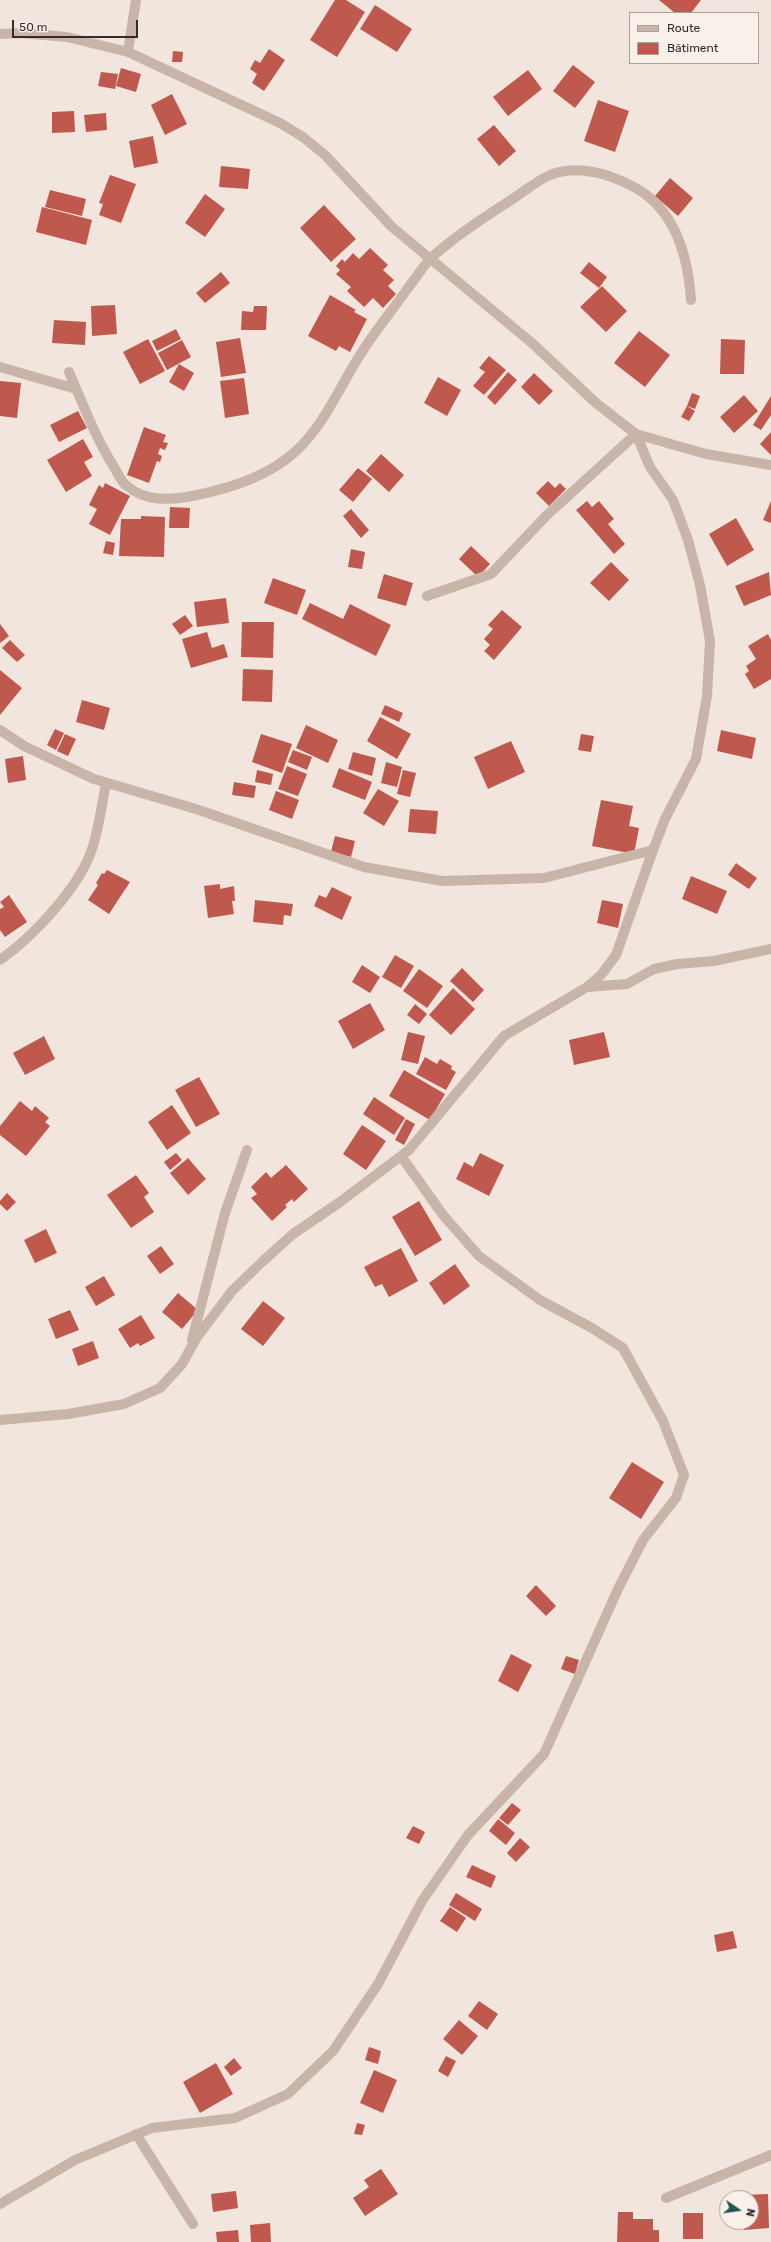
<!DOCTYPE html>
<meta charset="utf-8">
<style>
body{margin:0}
#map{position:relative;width:771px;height:2242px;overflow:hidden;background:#f1e5dd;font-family:Rubik,sans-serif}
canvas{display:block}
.legend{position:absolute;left:629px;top:12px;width:130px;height:52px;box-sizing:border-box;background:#f9f0e9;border:1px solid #aba19c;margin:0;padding:5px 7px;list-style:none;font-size:12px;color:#362b29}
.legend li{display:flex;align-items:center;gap:8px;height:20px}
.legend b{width:20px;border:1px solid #aba19c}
.north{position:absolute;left:719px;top:2190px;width:40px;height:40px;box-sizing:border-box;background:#f9f0e9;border:1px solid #aba19c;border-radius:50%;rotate:103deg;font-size:11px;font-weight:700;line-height:16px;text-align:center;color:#362b29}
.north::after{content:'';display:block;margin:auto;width:14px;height:18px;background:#215652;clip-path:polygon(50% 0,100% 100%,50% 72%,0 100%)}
.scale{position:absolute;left:12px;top:20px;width:126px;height:18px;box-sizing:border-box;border:2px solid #362b29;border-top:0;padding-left:5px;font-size:12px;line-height:14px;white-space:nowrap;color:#362b29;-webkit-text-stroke:3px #f9f0e9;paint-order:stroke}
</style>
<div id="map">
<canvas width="771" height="2242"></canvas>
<ul class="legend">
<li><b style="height:5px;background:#c9b4aa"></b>Route</li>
<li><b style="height:11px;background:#bf594d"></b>Bâtiment</li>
</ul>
<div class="north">N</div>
<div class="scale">50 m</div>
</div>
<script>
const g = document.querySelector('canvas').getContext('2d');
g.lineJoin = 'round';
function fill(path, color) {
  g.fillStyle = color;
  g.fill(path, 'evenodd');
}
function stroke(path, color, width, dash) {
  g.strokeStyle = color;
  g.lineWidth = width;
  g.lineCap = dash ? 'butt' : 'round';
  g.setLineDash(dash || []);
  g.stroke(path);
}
const building = new Path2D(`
 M 335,0 L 346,0 L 365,12 L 337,57 L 310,40 Z
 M 659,0 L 701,0 L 691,13 L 675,13 Z
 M 375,5 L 412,29 L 397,52 L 360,29 Z
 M 269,49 L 285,60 L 264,91 L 252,83 L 257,74 L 250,69 L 255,60 L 260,63 Z
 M 173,51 L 183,52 L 182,62 L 172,62 Z
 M 573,65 L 595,82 L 575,108 L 553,91 Z
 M 121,68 L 141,74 L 136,92 L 116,86 Z
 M 528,70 L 542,89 L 508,116 L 493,97 Z
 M 101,72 L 118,74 L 115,89 L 98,86 Z
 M 172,94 L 187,124 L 165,135 L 151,105 Z
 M 598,100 L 629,111 L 615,152 L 584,141 Z
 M 74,111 L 75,132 L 52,133 L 52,112 Z
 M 106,113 L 107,130 L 86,132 L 84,115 Z
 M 494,125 L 516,151 L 499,166 L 477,139 Z
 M 153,136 L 158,163 L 134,168 L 129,141 Z
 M 221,166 L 250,169 L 248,189 L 219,187 Z
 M 110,175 L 136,184 L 121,223 L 99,215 L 103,204 L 99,203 Z
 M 670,178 L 693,198 L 678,216 L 655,196 Z
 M 50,190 L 86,199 L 82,216 L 45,207 Z
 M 205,194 L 225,209 L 205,237 L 185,223 Z
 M 324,205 L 356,239 L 331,262 L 300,228 Z
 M 42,207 L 92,220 L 86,245 L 36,232 Z
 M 370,248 L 388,265 L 383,270 L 394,280 L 388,286 L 396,294 L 383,308 L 373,298 L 364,307 L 347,291 L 351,287 L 336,274 L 340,270 L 336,266 L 342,259 L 345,262 L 353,253 L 359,259 Z
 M 589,262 L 607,277 L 599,288 L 580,273 Z
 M 221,272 L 230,283 L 205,303 L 196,293 Z
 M 602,286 L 627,311 L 606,332 L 580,307 Z
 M 330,295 L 356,310 L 354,312 L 367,319 L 350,352 L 339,346 L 336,351 L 308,336 Z
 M 115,305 L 117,334 L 92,336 L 91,306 Z
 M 254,306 L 267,306 L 266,330 L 241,330 L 242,311 L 253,312 Z
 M 54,320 L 86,322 L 85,345 L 52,343 Z
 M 176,329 L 181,339 L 157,351 L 152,341 Z
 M 639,331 L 670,355 L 645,387 L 614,363 Z
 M 240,338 L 246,373 L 221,377 L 216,342 Z
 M 148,339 L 165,371 L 140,384 L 123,352 Z
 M 721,339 L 745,340 L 744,374 L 720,374 Z
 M 182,340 L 191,357 L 167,370 L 158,353 Z
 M 489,356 L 506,370 L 484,395 L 473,386 L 485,372 L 479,368 Z
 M 179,364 L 194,373 L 184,391 L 169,382 Z
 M 508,372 L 517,380 L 495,405 L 487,397 Z
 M 534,373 L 553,391 L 539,405 L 521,387 Z
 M 438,377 L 461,390 L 447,416 L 424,403 Z
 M 244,378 L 249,414 L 225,418 L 220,381 Z
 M 0,381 L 21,383 L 17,418 L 0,416 Z
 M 692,393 L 700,396 L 695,409 L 687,406 Z
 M 744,395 L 758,411 L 734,433 L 720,417 Z
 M 771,396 L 771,415 L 761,430 L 753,425 Z
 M 687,406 L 695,411 L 689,421 L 681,417 Z
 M 78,411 L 87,428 L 59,442 L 50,425 Z
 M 144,427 L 166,435 L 163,442 L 168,443 L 165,450 L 160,448 L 158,454 L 162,456 L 160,462 L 157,461 L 149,483 L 127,475 Z
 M 771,432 L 771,455 L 760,444 Z
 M 83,439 L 93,457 L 84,462 L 92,476 L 66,492 L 47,460 Z
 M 381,454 L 404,475 L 389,492 L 366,471 Z
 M 358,468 L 372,479 L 353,502 L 339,490 Z
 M 548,481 L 555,488 L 560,483 L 566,489 L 549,506 L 536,493 Z
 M 105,483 L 130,496 L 110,535 L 89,524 L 97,509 L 89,505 L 99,485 L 103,488 Z
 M 587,501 L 592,507 L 599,501 L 614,519 L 608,524 L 625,544 L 614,554 L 576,510 Z
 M 771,501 L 771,523 L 763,520 Z
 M 170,507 L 190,508 L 189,528 L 169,528 Z
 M 351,509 L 369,530 L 361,538 L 343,516 Z
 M 141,516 L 165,517 L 164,557 L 119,556 L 121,519 L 141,519 Z
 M 736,518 L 754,550 L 727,566 L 709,534 Z
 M 106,541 L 115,543 L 113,555 L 103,553 Z
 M 471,546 L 490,564 L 478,577 L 459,559 Z
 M 351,549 L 365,552 L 362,569 L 348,567 Z
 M 611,562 L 629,580 L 609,601 L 590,583 Z
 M 769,572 L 771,595 L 744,606 L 735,586 Z
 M 384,574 L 413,583 L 406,606 L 377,598 Z
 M 273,578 L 306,590 L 297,615 L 264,603 Z
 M 226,598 L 229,623 L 197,627 L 194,602 Z
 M 310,603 L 343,619 L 350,604 L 391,625 L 376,656 L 302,619 Z
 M 502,610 L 522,627 L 494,660 L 484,651 L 490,645 L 484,639 L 493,629 L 488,625 Z
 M 185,615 L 193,626 L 180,635 L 172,624 Z
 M 242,622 L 274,622 L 273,658 L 241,657 Z
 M 0,624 L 9,636 L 0,643 Z
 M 207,632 L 212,648 L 224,644 L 228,657 L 191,668 L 182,639 Z
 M 768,634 L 771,640 L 771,679 L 754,689 L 745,674 L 749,671 L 746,666 L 756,659 L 748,646 Z
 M 10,640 L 25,655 L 17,662 L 2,648 Z
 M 243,669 L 273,670 L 272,702 L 242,701 Z
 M 0,670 L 22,688 L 0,715 Z
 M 82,700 L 110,708 L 104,730 L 76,722 Z
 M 385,705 L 403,713 L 399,722 L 381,714 Z
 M 380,717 L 411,734 L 397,759 L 367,741 Z
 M 306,725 L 338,740 L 328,763 L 296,748 Z
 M 55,729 L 64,733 L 56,750 L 47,745 Z
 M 721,730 L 756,738 L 752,759 L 717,751 Z
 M 65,734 L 76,739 L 68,756 L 57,751 Z
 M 261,734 L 292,744 L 282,773 L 252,762 Z
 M 581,734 L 594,736 L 591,752 L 578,750 Z
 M 511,741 L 525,772 L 488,789 L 474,757 Z
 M 293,750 L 312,757 L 307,770 L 288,762 Z
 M 353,752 L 376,758 L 372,776 L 348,769 Z
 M 23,756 L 26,780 L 8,783 L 5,759 Z
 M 386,762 L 402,767 L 397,787 L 381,783 Z
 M 287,766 L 307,774 L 298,796 L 278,789 Z
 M 339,768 L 372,782 L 365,800 L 332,787 Z
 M 257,770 L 273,774 L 271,785 L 255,782 Z
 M 403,770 L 416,773 L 410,797 L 397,794 Z
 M 234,782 L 256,786 L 254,798 L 232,795 Z
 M 378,789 L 399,801 L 384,826 L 363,813 Z
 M 276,791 L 299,800 L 292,819 L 269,810 Z
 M 601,800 L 633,806 L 629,826 L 639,828 L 634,854 L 592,846 Z
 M 410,809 L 438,811 L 436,834 L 408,832 Z
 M 335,836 L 355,841 L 351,857 L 331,852 Z
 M 736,863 L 757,878 L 749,889 L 728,875 Z
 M 107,870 L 130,882 L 109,914 L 88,900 L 98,885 L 96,883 L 102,873 L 104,874 Z
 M 691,876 L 727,891 L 717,914 L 682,899 Z
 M 220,884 L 220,889 L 234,886 L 235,901 L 232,901 L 234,914 L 208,918 L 204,886 Z
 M 332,887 L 352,897 L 342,920 L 314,906 L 319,895 L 326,898 Z
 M 9,895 L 27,922 L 5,937 L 0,930 L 0,909 L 4,907 L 0,902 Z
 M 255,900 L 293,904 L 291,916 L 284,915 L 283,925 L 253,922 Z
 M 602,900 L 623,904 L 618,928 L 597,923 Z
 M 395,955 L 414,966 L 401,988 L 382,977 Z
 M 362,965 L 380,977 L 370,993 L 352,982 Z
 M 462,968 L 484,990 L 473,1002 L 450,981 Z
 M 419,969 L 443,986 L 427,1008 L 403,991 Z
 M 453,988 L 475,1009 L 451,1035 L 429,1015 Z
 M 370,1003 L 385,1030 L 353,1049 L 338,1021 Z
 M 415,1004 L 427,1014 L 419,1024 L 407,1015 Z
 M 408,1032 L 425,1036 L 418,1064 L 401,1060 Z
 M 604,1032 L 610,1057 L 574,1065 L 569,1040 Z
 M 44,1036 L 55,1059 L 25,1075 L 13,1053 Z
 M 425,1057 L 437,1064 L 440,1059 L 452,1066 L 451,1069 L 456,1072 L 446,1090 L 416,1074 Z
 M 404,1070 L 445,1094 L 430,1120 L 389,1096 Z
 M 199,1077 L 220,1114 L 196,1127 L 175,1090 Z
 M 374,1097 L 405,1118 L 394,1135 L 363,1114 Z
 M 20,1101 L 32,1111 L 35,1106 L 49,1118 L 45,1122 L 50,1126 L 26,1156 L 0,1135 L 0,1126 Z
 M 172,1105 L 191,1133 L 167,1150 L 148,1122 Z
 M 406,1119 L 415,1124 L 404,1145 L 395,1140 Z
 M 362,1125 L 386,1141 L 366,1170 L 343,1154 Z
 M 176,1153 L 182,1160 L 170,1170 L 164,1162 Z
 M 480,1153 L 504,1165 L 489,1196 L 456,1179 L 464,1162 L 473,1167 Z
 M 188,1158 L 206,1179 L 188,1195 L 170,1173 Z
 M 286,1165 L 308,1189 L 294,1202 L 292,1199 L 285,1205 L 287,1207 L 272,1221 L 251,1198 L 257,1194 L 251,1187 L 266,1172 L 271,1178 Z
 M 136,1175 L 149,1193 L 144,1197 L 154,1212 L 131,1228 L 107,1195 Z
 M 7,1193 L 16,1202 L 7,1211 L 0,1204 L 0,1201 Z
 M 419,1201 L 442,1240 L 415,1256 L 392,1217 Z
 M 46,1229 L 57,1253 L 35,1263 L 24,1240 Z
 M 161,1246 L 174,1264 L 160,1274 L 147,1256 Z
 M 401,1248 L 418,1281 L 389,1297 L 382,1284 L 375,1287 L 364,1267 Z
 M 455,1264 L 470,1286 L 444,1305 L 429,1283 Z
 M 104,1276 L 115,1295 L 96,1306 L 85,1287 Z
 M 178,1293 L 198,1310 L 182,1329 L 162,1312 Z
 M 263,1301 L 285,1318 L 263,1346 L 241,1329 Z
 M 70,1310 L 79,1330 L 56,1339 L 48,1319 Z
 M 141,1315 L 155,1338 L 140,1346 L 138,1343 L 130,1348 L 118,1329 Z
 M 93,1341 L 99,1358 L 78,1366 L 72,1349 Z
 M 632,1462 L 664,1482 L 641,1519 L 609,1498 Z
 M 536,1585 L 556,1606 L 546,1616 L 526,1596 Z
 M 511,1654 L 532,1665 L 518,1692 L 498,1681 Z
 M 566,1656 L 579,1660 L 575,1674 L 561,1669 Z
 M 512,1803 L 521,1810 L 508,1825 L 499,1818 Z
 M 498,1819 L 515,1833 L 506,1845 L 489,1831 Z
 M 413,1826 L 425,1832 L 419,1844 L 406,1838 Z
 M 520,1838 L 530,1847 L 516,1862 L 507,1853 Z
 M 472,1865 L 496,1876 L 491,1888 L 466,1877 Z
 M 456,1893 L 482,1909 L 475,1921 L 449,1905 Z
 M 450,1907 L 466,1918 L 457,1932 L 440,1921 Z
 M 733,1931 L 737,1948 L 717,1952 L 714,1935 Z
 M 479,2001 L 498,2014 L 487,2030 L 468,2016 Z
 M 459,2020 L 478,2036 L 462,2055 L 443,2039 Z
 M 369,2047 L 381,2051 L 378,2064 L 365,2060 Z
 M 446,2056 L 456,2061 L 448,2077 L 438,2071 Z
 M 234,2058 L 242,2068 L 231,2076 L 224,2067 Z
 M 216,2063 L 233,2094 L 200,2113 L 183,2082 Z
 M 374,2070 L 397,2080 L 383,2113 L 360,2103 Z
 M 357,2123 L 365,2125 L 362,2135 L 354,2134 Z
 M 381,2169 L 398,2194 L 365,2216 L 353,2198 L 369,2187 L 364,2180 Z
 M 236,2191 L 238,2208 L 213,2212 L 211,2194 Z
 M 768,2194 L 769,2228 L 744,2230 L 743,2222 L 751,2222 L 751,2198 L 742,2198 L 742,2195 Z
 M 618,2212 L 633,2212 L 633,2219 L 653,2219 L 653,2230 L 659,2230 L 659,2242 L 617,2242 Z
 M 683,2213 L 703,2213 L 703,2239 L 683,2239 Z
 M 270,2223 L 271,2242 L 251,2242 L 250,2225 Z
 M 238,2230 L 239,2242 L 217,2242 L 216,2232 Z`);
const minor = new Path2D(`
 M 0,34 L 20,33 L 67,37 L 128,52 L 280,123 L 303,137 L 325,155 L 392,227 L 532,343 L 596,403 L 636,434 L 650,467 L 673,500 L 688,540 L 700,585 L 710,641 L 707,696 L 696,759 L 665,819 L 653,850 L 616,955 L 601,975 L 587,987 L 504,1036 L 409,1150 L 340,1202 L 293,1234 L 262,1262 L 232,1291 L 197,1337 L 182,1364 L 160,1388 L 124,1404 L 68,1414 L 0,1420
 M 128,52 L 136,0
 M 0,367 L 76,389
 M 69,372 C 83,404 95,437 114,467 C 118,473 121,482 127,486 C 146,502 169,500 192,496 C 229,489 268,477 296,451 C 326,423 340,385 362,352 C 375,331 391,312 405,292 C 413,282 421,269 430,259 C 451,239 483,218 508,202 C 521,194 536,181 550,175 C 576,165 606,173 630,185 C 674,206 688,255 691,300
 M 636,434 L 706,454 L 771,465
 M 427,596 L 491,574 L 547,515 L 636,434
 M 0,730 L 24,746 L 94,779 L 196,809 L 364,867 L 442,881 L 544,878 L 653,850
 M 0,960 C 34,936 81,886 93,846 C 99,826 102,804 106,783
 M 587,987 L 627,984 L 654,969 L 677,964 L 714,961 L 771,949
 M 192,1340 L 225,1213 L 247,1150
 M 136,2134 L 193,2224
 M 666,2198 L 771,2155
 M 0,2204 L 75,2160 L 152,2128 L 235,2118 L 288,2094 L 333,2051 L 378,1984 L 422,1901 L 468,1835 L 544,1754 L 618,1589 L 643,1540 L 676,1498 L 684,1475 L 663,1421 L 623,1348 L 592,1328 L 540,1300 L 479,1256 L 443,1215 L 401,1156`);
fill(building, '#bf594d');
stroke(minor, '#c9b4aa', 10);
</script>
